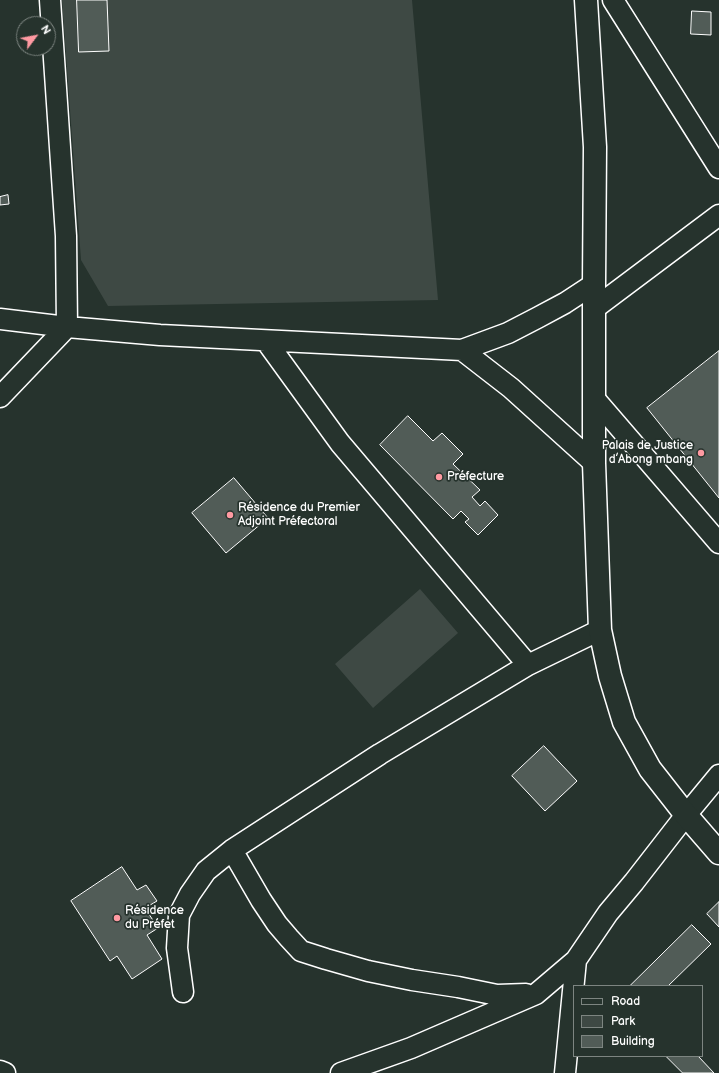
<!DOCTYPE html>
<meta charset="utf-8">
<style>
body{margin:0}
#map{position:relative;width:719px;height:1073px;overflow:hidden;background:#26332d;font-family:"Balsamiq Sans",sans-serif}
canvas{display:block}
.legend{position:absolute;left:573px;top:985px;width:130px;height:72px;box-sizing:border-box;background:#26332d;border:1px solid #7d8581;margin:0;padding:5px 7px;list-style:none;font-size:12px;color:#fff}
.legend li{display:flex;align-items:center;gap:8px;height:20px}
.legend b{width:20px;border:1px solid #7d8581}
.north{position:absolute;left:16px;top:16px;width:40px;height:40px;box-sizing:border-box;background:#26332d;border:1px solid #7d8581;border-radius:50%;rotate:58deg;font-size:11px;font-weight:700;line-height:16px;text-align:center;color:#fff}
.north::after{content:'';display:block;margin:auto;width:14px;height:18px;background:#ff9aa2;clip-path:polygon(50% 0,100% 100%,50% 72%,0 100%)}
</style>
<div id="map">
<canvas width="719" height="1073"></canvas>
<ul class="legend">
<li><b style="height:5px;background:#26332d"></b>Road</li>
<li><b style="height:11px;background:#3e4944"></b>Park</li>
<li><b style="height:11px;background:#515c57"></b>Building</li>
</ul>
<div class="north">N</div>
</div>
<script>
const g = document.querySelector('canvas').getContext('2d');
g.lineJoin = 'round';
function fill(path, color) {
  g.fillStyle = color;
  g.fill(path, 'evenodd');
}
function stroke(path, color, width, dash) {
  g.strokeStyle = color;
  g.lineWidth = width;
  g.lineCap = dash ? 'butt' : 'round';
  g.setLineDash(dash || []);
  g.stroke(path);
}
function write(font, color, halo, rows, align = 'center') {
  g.font = font + ' "Balsamiq Sans",sans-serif';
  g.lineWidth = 3.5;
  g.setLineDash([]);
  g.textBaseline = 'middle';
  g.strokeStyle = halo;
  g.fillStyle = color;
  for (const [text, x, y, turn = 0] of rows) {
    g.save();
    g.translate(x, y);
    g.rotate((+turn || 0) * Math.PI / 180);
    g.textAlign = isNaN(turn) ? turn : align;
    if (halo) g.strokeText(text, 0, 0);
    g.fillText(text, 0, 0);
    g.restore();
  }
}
const green = new Path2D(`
 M 62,0 L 412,0 L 438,300 L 108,306 L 81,260 Z
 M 420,589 L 458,633 L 373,708 L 335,664 Z`);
const building = new Path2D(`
 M 77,0 L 107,0 L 109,51 L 79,52 Z
 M 692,11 L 711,12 L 711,35 L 691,34 Z
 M 8,195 L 9,204 L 0,205 L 0,197 Z
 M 719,351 L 719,498 L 647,408 Z
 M 408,416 L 433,441 L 442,433 L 463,454 L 453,464 L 480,490 L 472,497 L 480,506 L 485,501 L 498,515 L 478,535 L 465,522 L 469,519 L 461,511 L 453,519 L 380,445 Z
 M 234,478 L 268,518 L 226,553 L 192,513 Z
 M 544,746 L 577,781 L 545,811 L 512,776 Z
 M 122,867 L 137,890 L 146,885 L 157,901 L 145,908 L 158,928 L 147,935 L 162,959 L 132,979 L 117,956 L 110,961 L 71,901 Z
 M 719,902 L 719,927 L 707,914 Z
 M 692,925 L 711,944 L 668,986 L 630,986 Z
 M 666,1056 L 698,1056 L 714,1073 L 683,1073 Z`);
const minor = new Path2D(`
 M 613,0 L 719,168
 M 595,308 L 719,215
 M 0,319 L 67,327 L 160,335 L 462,350 L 508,333 L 537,318 L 565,303 L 594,284
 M 266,341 L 340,443 L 528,665 L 600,630
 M 462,350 L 511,388 L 594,463
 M 0,397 L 67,327 L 66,236 L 50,0
 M 594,398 L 719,543
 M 232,850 L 261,900 L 277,924 L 289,938 L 301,951 L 326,959 L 368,971 L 412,980 L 458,987 L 497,995 L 526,994
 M 183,992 L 177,948 L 179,915 L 190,894 L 206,871 L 232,850 L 380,754 L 528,665
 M 0,1071 L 5,1073
 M 341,1073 L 411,1048 L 536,994 L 576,960 L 608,913 L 634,882 L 686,815 L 719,775
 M 565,1073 L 576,960`);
const highway = new Path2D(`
 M 586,0 L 595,147 L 594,284 L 594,463 L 600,630 L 610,676 L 624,722 L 650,769 L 686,815 L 719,853`);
const markers = [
 [701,453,4,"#ff9aa2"],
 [439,477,4,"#ff9aa2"],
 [230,515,4,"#ff9aa2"],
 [117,918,4,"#ff9aa2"]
];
const poiNames = [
 ["Palais de Justice",693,446,"right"],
 ["d’Abong mbang",693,460,"right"],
 ["Préfecture",447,477],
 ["Résidence du Premier",238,508],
 ["Adjoint Préfectoral",238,522],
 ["Résidence",125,911],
 ["du Préfet",125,925]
];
fill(green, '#3e4944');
fill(building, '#515c57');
stroke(building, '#fff', 1);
stroke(minor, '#fff', 23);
stroke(highway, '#fff', 25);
stroke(minor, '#26332d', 20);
stroke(highway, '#26332d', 22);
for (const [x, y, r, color] of markers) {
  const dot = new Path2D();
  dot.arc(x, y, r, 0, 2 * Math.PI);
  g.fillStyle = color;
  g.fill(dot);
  stroke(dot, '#26332d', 1.5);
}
write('12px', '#fff', '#26332d', poiNames, 'left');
</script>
